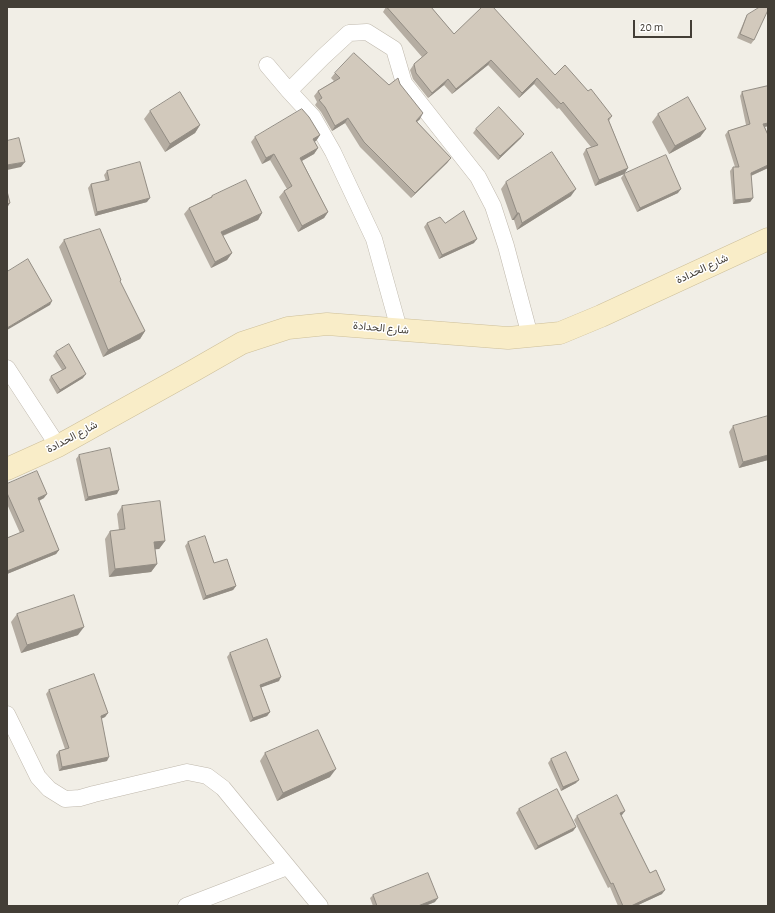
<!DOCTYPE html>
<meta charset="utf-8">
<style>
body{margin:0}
#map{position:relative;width:775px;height:913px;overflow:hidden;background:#f1eee6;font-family:"Alegreya Sans",sans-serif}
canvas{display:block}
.frame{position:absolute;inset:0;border:8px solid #433e36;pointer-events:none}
.scale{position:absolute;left:633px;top:20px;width:59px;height:18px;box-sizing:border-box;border:2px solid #433e36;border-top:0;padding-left:5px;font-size:12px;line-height:14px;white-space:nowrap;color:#433e36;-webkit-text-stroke:3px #fff;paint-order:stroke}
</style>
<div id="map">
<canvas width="775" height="913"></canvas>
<div class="frame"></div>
<div class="scale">20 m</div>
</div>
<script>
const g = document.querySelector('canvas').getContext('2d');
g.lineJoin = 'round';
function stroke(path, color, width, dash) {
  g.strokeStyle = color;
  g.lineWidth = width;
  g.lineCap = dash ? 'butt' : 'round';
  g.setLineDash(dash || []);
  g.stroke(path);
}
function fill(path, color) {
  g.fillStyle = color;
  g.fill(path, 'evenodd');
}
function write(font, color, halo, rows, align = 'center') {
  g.font = font + ' "Alegreya Sans",Vazirmatn,sans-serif';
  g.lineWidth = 3;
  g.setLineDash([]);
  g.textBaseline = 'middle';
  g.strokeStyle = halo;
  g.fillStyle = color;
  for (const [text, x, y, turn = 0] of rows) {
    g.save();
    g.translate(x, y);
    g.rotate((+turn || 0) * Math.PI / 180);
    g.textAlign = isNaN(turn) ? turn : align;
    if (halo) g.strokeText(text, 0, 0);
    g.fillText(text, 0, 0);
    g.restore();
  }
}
const street = new Path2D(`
 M 267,65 L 289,91 L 313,117 L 333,152 L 374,239 L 399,329
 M 289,91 L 323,57 L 349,33 L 367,32 L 394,49 L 404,83 L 478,177 L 493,206 L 506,246 L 530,336
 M 7,368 L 58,446
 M 7,714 L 38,777 L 49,789 L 65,799 L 80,798 L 94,794 L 187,772 L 207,776 L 223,788 L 320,906
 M 186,906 L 287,867`);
const secondary = new Path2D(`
 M 7,469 L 58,446 L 193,371 L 242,343 L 288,328 L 327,324 L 508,338 L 560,333 L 601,316 L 768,239`);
const wall = new Path2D(`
 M 386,7 L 431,7 L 454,34 L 555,75 L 588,91 L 612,116 L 609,121 L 628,168 L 624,174 L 595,186 L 583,154 L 586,149 L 591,147 L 559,108 L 557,109 L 534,84 L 519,98 L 488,65 L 452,94 L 444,85 L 428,98 L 413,79 L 410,70 L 414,64 L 422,57 L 383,12 Z
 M 747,15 L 754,40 L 751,44 L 737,38 L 745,19 Z
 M 335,73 L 389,85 L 400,84 L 420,119 L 417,122 L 451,158 L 447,163 L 411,198 L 360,147 L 345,123 L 332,131 L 321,112 L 315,105 L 317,102 L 314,96 L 318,91 L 334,81 L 331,78 Z
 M 768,86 L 768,126 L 765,127 L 768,135 L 768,168 L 751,176 L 753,198 L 750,202 L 733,204 L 730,171 L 733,167 L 735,167 L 725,135 L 728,131 L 746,125 L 740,96 L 742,92 Z
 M 150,111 L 200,125 L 195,133 L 165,152 L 144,119 Z
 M 658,114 L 706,129 L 700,137 L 669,154 L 652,122 Z
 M 476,129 L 521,138 L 498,160 L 473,133 Z
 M 320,135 L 316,141 L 314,141 L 318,148 L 314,154 L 302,161 L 328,212 L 324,218 L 298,232 L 279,197 L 284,191 L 287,189 L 270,160 L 262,164 L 251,142 L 255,137 Z
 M 107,171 L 147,202 L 95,216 L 88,188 L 91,184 L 106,181 L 104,175 Z
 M 624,174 L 678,193 L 637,212 L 621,178 Z
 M 506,182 L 571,196 L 517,230 L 514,220 L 512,220 L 501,189 Z
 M 212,196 L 262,213 L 258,220 L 223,236 L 232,253 L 227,260 L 211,268 L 184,214 L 189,208 L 211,197 Z
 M 427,223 L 445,223 L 474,243 L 439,259 L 424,227 Z
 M 64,240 L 120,282 L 145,331 L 140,339 L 103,357 L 59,247 Z
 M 56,352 L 83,378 L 57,394 L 49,380 L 51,376 L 62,370 L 53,356 Z
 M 733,426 L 768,460 L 739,468 L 729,432 Z
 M 79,455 L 117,494 L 85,501 L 76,459 Z
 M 7,484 L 44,498 L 39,501 L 59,550 L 56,554 L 7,574 L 7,538 L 20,533 L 7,504 Z
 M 122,506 L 165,541 L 159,549 L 155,549 L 157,564 L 151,572 L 109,577 L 105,539 L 110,531 L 119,530 L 117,514 Z
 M 188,542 L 214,563 L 236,586 L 233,590 L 203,600 L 185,546 Z
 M 17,614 L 78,635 L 21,653 L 11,622 Z
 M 230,653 L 279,681 L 261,687 L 270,712 L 267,716 L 250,722 L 227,657 Z
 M 49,690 L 108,713 L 105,717 L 101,719 L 107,761 L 59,771 L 56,755 L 59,751 L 65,749 L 46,694 Z
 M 265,753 L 330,777 L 277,801 L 260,761 Z
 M 551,759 L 576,783 L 561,791 L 548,763 Z
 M 519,809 L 576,827 L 573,831 L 535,850 L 516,813 Z
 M 621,815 L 650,873 L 662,894 L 636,906 L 618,906 L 610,887 L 608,888 L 574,820 L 577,816 L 622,815 Z
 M 373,895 L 435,902 L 425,906 L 373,906 L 370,898 Z`);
const shadedWall = new Path2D(`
 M 491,60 L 488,65 L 452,94 L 456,89 Z
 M 537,78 L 534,84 L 519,98 L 522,93 Z
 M 448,79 L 444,85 L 428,98 L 432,93 Z
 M 423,113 L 420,119 L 412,126 L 416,121 Z
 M 348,118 L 345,123 L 332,131 L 335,126 Z
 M 768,123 L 768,126 L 760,128 L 763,124 Z
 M 200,125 L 195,133 L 165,152 L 170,144 Z
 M 706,129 L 700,137 L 669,154 L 675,146 Z
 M 524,134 L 521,138 L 498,160 L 500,156 Z
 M 320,135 L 316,141 L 309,145 L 313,139 Z
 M 318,148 L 314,154 L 296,164 L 300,158 Z
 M 274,154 L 270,160 L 262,164 L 266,158 Z
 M 451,158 L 447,163 L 411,198 L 415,193 Z
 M 25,162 L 21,167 L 7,170 L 7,165 Z
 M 768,165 L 768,168 L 748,177 L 751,173 Z
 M 628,168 L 624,174 L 595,186 L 599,180 Z
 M 576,189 L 571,196 L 517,230 L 522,223 Z
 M 681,189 L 678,193 L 637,212 L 640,208 Z
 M 150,198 L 147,202 L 95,216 L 97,212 Z
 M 753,198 L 750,202 L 733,204 L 735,200 Z
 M 10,203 L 7,208 L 7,204 Z
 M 328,212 L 324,218 L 298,232 L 302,226 Z
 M 262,213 L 258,220 L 217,238 L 221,232 Z
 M 517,213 L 519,213 L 514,220 L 512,220 Z
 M 477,239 L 474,243 L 439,259 L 442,255 Z
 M 232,253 L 227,260 L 211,268 L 215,262 Z
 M 52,301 L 50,305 L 7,330 L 7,328 Z
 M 145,331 L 140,339 L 103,357 L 108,350 Z
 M 86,374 L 83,378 L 57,394 L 60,390 Z
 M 768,455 L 768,460 L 739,468 L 743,462 Z
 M 119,490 L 117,494 L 85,501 L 88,497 Z
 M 47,494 L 44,498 L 36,502 L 38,498 Z
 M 165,541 L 159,549 L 149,550 L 154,542 Z
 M 59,550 L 56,554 L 7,574 L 7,571 Z
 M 157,564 L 151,572 L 109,577 L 115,569 Z
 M 236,586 L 233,590 L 203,600 L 206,596 Z
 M 84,627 L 78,635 L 21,653 L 27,645 Z
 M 281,677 L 279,681 L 257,689 L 260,685 Z
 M 270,712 L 267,716 L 250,722 L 253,718 Z
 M 108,713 L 105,717 L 98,720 L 101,716 Z
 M 109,757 L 107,761 L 59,771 L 62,767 Z
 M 336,769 L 330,777 L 277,801 L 283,793 Z
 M 579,780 L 576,783 L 561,791 L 563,787 Z
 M 625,811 L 622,815 L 617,817 L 620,813 Z
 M 576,827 L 573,831 L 535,850 L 538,846 Z
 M 665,890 L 662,894 L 636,906 L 631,906 Z
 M 438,898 L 435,902 L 425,906 L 418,906 Z`);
const building = new Path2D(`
 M 387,7 L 431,7 L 454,34 L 482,7 L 493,7 L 555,75 L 565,65 L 588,91 L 591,89 L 612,116 L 608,119 L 628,168 L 599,180 L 586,149 L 598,145 L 563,102 L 561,104 L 537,78 L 522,93 L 491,60 L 456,89 L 448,79 L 432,93 L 416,73 L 414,64 L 427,53 Z
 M 760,7 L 768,7 L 768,10 L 754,40 L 740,34 L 747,15 Z
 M 354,53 L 389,85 L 398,78 L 400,84 L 423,113 L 416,121 L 451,158 L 415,193 L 364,142 L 348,118 L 335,126 L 325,107 L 319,100 L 322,98 L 318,91 L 340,78 L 335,73 Z
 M 768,86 L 768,123 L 763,124 L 768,135 L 768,165 L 751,173 L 753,198 L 735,200 L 733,167 L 739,167 L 728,131 L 750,124 L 742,92 Z
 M 180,92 L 200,125 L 170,144 L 150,111 Z
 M 688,97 L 706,129 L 675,146 L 658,114 Z
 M 499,107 L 524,134 L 500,156 L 476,129 Z
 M 302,109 L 309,117 L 320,135 L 313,139 L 318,148 L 300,158 L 328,212 L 302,226 L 284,191 L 292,186 L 274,154 L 266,158 L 255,137 Z
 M 19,138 L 25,162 L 7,165 L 7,141 Z
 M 552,152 L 576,189 L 522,223 L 519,213 L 517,213 L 506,182 Z
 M 666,155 L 681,189 L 640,208 L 624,174 Z
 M 140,162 L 150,198 L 97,212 L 91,184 L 109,180 L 107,171 Z
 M 246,180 L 262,213 L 221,232 L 232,253 L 215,262 L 189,208 L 212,197 L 212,196 Z
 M 7,191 L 10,203 L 7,204 Z
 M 464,211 L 477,239 L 442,255 L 427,223 L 440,217 L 445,223 Z
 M 100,229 L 121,280 L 120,281 L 145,331 L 108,350 L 64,240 Z
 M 28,259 L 52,301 L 7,328 L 7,272 Z
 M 69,344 L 86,374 L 60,390 L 51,376 L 66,368 L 56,352 Z
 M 768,416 L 768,455 L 743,462 L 733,426 Z
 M 110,448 L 119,490 L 88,497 L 79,455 Z
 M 37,471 L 47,494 L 38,498 L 59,550 L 7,571 L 7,538 L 24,531 L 7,493 L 7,484 Z
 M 160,501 L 165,541 L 154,542 L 157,564 L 115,569 L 110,531 L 125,529 L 122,506 Z
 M 205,536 L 214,563 L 227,559 L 236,586 L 206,596 L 188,542 Z
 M 74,595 L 84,627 L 27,645 L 17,614 Z
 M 267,639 L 281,677 L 260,685 L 270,712 L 253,718 L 230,653 Z
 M 94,674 L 108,713 L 101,716 L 109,757 L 62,767 L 59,751 L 69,748 L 49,690 Z
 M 318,730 L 336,769 L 283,793 L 265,753 Z
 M 566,752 L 579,780 L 563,787 L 551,759 Z
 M 557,789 L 576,827 L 538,846 L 519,809 Z
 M 617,795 L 625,811 L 620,813 L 650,873 L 656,870 L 665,890 L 631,906 L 623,906 L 613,883 L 611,884 L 577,816 Z
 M 428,873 L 438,898 L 418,906 L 377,906 L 373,895 Z`);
const streetNames = [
 ["شارع الحدادة",702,269,-25],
 ["شارع الحدادة",381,328,5],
 ["شارع الحدادة",72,437,-28]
];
stroke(street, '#bfb8ac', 17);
stroke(secondary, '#cdbf99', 23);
stroke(street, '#fff', 16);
stroke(secondary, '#f9edc8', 22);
fill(wall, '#b5ada2');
fill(shadedWall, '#938d84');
fill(building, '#d2c9bc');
stroke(building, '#938d84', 1);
write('11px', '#433e36', '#fff', streetNames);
</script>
